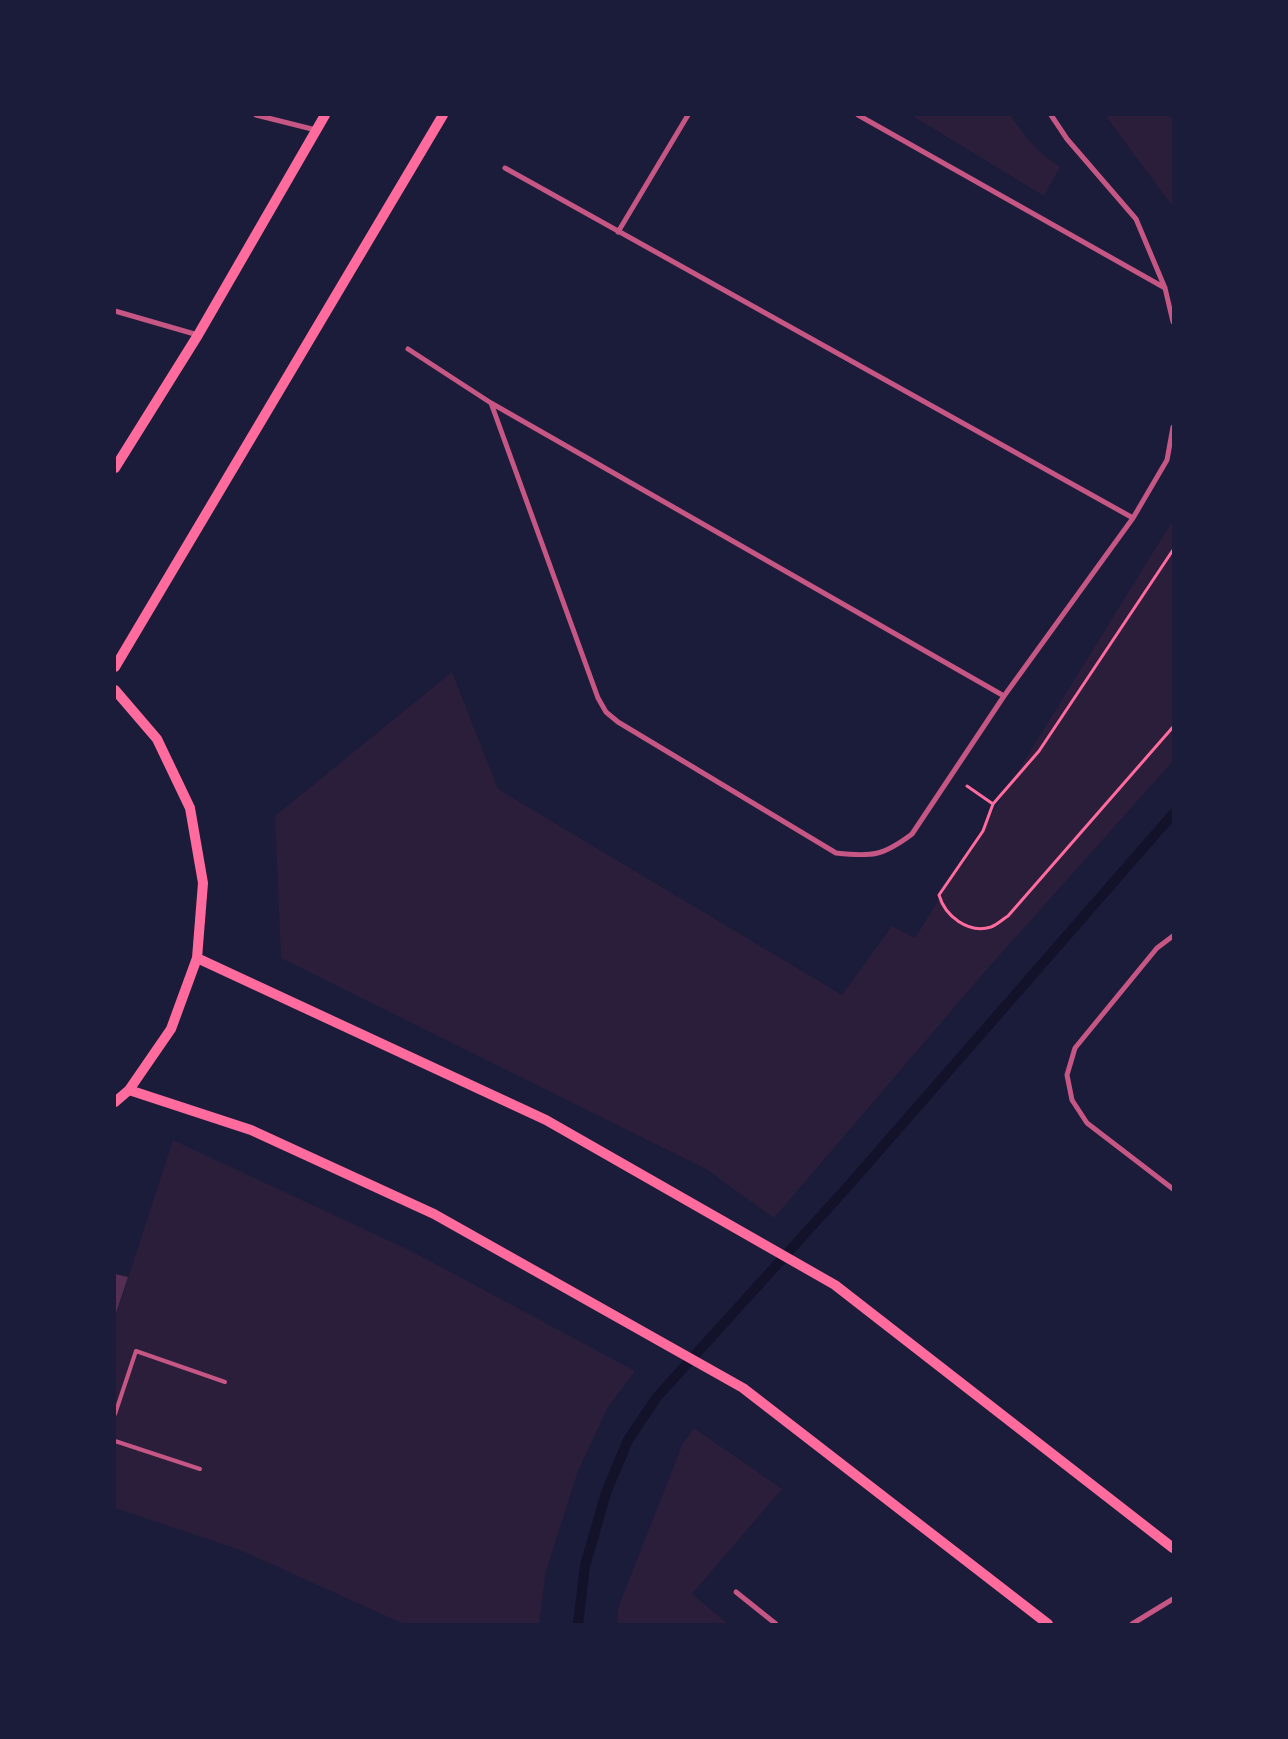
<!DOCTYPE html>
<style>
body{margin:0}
#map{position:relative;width:1288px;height:1739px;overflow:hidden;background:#1b1b3a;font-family:Overpass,sans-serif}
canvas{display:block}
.frame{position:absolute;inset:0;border:116px solid #1b1b3a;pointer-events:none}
</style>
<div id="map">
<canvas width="1288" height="1739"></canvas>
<div class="frame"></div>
</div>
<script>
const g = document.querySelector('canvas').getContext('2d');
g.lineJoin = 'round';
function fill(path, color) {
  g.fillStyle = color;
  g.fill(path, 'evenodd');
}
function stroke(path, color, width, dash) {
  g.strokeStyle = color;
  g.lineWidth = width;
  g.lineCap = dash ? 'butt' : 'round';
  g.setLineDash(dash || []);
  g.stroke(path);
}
const green = new Path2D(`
 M 911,115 L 1010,115 C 1024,135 1039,154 1060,167 L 1044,196 Z
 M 1105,115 L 1166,115 L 1173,118 L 1173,207 Z
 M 1173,520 L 1173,761 L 981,976 L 774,1218 L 706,1169 L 281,958 L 275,816 L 452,672 L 498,789 L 842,995 L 892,926 L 915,938 Z
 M 173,1140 L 413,1252 L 635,1371 L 608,1407 L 578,1471 L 546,1571 L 539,1624 L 404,1624 L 240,1550 L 115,1508 L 115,1318 Z
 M 694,1428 L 782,1489 L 692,1594 L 728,1624 L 617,1624 L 618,1608 L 683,1443 Z`);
const stream = new Path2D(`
 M 578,1624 L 585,1566 L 606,1493 L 628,1440 L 657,1397 L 850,1184 L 1173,814`);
const building = new Path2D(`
 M 115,1274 L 128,1277 L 115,1316 Z`);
const path = new Path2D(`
 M 1173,550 L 1039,751 L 993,804 L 983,831 L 939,895 C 945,916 968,934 991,927 C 997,925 1003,919 1008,916 L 1173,727
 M 967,786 L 993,804`);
const service = new Path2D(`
 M 115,1414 L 136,1351 L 225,1382
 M 115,1441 L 200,1469`);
const minor = new Path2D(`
 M 256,115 L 316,130
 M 858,115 L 1165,288
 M 1051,115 L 1067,139 L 1136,219 L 1165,288 L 1173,322
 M 505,168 L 1133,518
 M 618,232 L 688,115
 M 115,311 L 198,335
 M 408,349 L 491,403 L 1004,696
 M 491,403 L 598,698 L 606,712 L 618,722 L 836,853 C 872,857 883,856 912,834 L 1004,696 L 1133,518 L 1167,460 L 1173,427
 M 1173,936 L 1157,948 L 1075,1048 L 1067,1075 L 1072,1100 L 1087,1123 L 1173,1189
 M 736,1592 L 776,1624
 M 1132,1624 L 1173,1599`);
const secondary = new Path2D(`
 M 115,468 L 198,335 L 325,115
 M 115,667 L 443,115
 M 115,690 L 157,739 L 190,808 L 203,883 L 197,958 L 171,1029 L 129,1090 L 115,1102
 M 197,958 L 546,1120 L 835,1285 L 1173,1548
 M 129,1090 L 251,1130 L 434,1214 L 743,1388 L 1048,1624`);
fill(green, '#2a1e3b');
stroke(stream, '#12122b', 10);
fill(building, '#542f53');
stroke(path, '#ff6b9d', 3);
stroke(service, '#c65784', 4);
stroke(minor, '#c65784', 5);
stroke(secondary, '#ff6b9d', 10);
</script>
